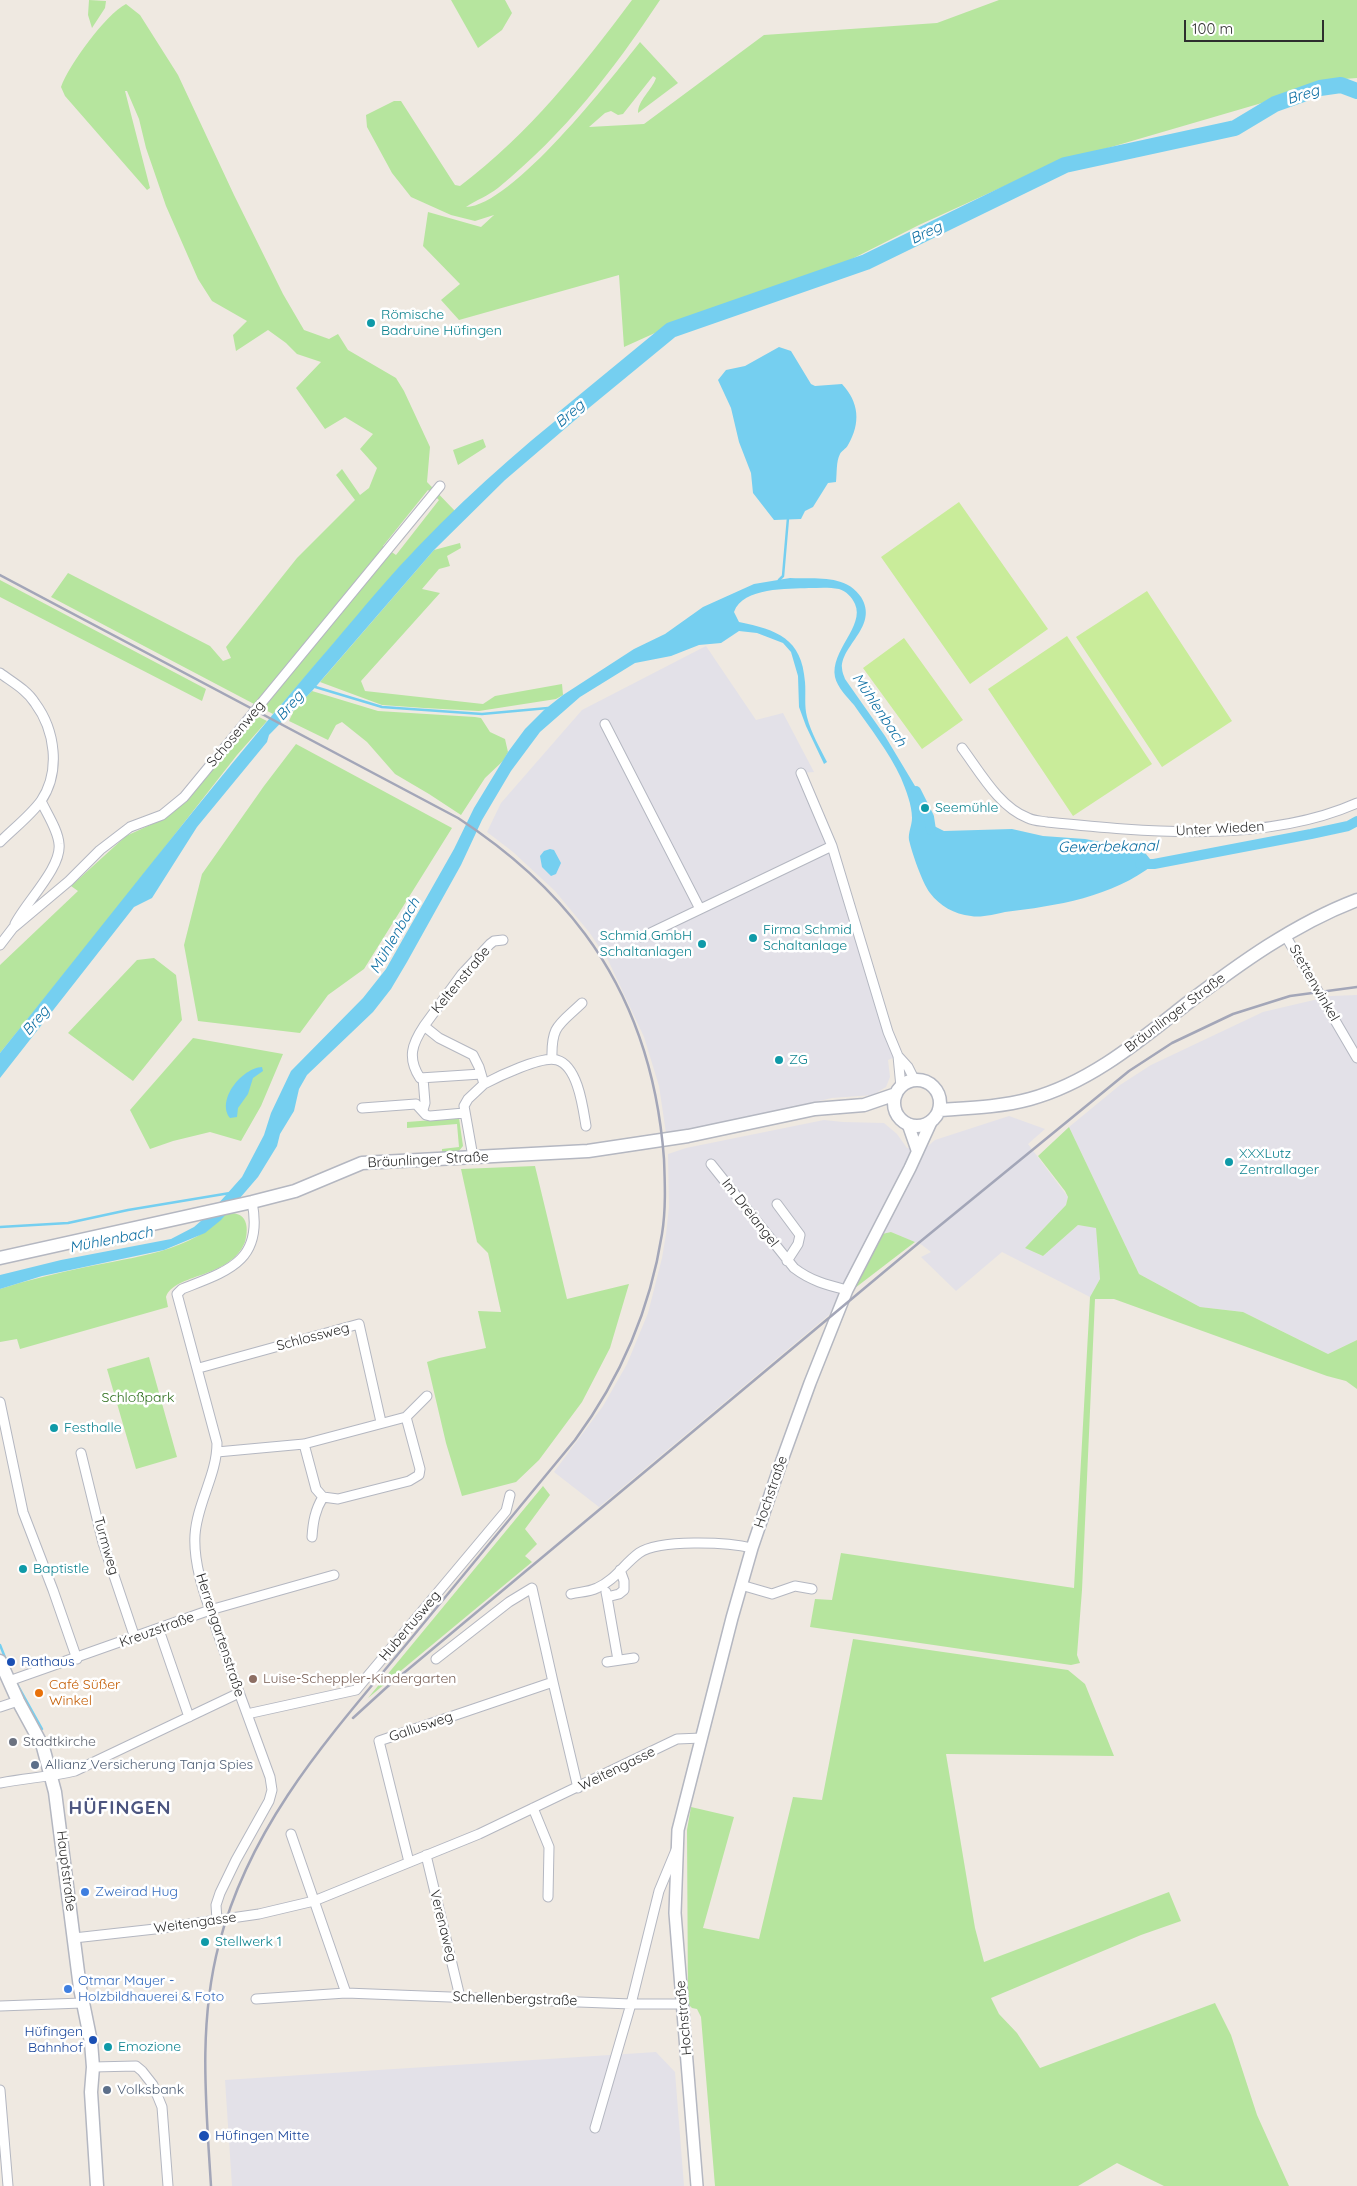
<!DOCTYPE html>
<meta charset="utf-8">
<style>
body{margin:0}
#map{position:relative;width:1357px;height:2186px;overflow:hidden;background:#efe9e1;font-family:Quicksand,sans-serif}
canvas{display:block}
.scale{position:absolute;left:1184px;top:20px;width:140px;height:22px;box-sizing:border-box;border:2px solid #2e2e2e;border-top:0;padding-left:6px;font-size:15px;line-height:18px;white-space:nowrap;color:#2e2e2e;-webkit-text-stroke:4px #fff;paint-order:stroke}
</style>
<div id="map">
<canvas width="1357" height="2186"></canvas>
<div class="scale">100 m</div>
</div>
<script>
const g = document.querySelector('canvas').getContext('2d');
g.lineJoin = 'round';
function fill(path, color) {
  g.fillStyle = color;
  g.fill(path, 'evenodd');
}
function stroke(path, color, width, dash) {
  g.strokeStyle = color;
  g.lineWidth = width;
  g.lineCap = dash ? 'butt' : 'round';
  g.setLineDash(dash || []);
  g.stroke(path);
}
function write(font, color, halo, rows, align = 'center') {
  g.font = font + ' Quicksand,sans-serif';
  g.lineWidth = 5;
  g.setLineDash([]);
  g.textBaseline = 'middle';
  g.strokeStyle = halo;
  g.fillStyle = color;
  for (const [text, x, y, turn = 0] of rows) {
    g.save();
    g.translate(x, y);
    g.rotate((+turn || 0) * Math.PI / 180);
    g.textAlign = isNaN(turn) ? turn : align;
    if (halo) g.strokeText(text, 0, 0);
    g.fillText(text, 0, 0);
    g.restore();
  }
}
const industrial = new Path2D(`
 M 706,646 L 756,720 L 783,713 L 814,772 L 801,773 L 832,846 L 898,1056 L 888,1060 L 890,1077 L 886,1087 L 873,1095 L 832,1098 L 703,1127 L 666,1133 L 659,1086 L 644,1037 L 608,960 L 589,932 L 555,891 L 513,852 L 487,832 L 501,803 L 582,710 Z
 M 1357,995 L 1357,1340 L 1328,1354 L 1243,1312 L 1200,1307 L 1139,1274 L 1069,1127 L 1120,1085 L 1151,1065 L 1263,1012 L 1331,996 Z
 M 1009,1116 L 1045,1129 L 1028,1144 L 1068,1197 L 1066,1205 L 1025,1248 L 1043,1256 L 1078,1225 L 1096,1227 L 1100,1279 L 1090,1297 L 1002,1252 L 956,1291 L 921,1257 L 931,1252 L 922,1245 L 891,1232 L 882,1234 L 855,1288 L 830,1314 L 599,1507 L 554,1472 L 603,1406 L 627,1364 L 648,1313 L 662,1258 L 666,1234 L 669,1207 L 668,1154 L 686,1148 L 824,1120 L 843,1122 L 884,1123 L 897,1134 L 907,1148 L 928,1146 L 935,1140 Z
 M 656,2052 L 675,2072 L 684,2186 L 232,2186 L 225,2080 Z`);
const green = new Path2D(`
 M 89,0 L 106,1 L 105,8 L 92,28 L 88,15 Z
 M 451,0 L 505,0 L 512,13 L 502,30 L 478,48 Z
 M 632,0 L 660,0 C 612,72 566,132 498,188 C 488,196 476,200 466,207 C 512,206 611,79 640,42 L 678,83 L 638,113 C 638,100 652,90 656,78 L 653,76 L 623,114 L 618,115 L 611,111 L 605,113 L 589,127 L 644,124 L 764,35 L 937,23 L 999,0 L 1357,0 L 1357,78 L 1344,79 L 1053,164 L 919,225 L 850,260 L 666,328 L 624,347 L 619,275 L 459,320 L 441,300 L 460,284 L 423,246 L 428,212 L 481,227 L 494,215 L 475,221 L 451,215 L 411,197 L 392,173 L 367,127 L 366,115 L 394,101 L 401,101 L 455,185 L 460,186 C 529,134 581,68 632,0 Z
 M 126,4 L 140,15 L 178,75 L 234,195 L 283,294 L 304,330 L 329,339 L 338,334 L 348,350 L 396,378 L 404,391 L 430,447 L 427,482 L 455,511 L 399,568 L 273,714 L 51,597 L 68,573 L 210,646 L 223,661 L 231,658 L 226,647 L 297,558 L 355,500 L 336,475 L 342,469 L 360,495 L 369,488 L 377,468 L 360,449 L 373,434 L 345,417 L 325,429 L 296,388 L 321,362 L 297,354 L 286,343 L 268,330 L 236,351 L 233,335 L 247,321 L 212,301 L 198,279 L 166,206 L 146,148 L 139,119 L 127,91 L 125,91 L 150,188 L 147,190 L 65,96 L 61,87 C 69,65 105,15 126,4 ZM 428,490 L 439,500 L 396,555 L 383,546 Z
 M 483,439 L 486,447 L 458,465 L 453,450 Z
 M 460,543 L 461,548 L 447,556 L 450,566 L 439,569 L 422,589 L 440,593 L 361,681 L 365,691 L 483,704 L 495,696 L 562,684 L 563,695 L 556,699 L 479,711 L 424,708 L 382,705 L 320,682 L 434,550 Z
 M 0,580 L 206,689 L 202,701 L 0,597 Z
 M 312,691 L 378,711 L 475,717 L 481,718 L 490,732 L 505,739 L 508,752 L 503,761 L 485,778 L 461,815 L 429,794 L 395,774 L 367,742 L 342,722 L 336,725 L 328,740 L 289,721 L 295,708 Z
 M 255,715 L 267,721 L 237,755 L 107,921 L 0,1053 L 0,965 L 78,891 L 71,886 L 126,836 L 161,820 L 187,801 Z
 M 296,744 L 452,828 L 364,969 L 328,995 L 300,1033 L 198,1021 L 184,945 L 202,874 L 264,786 Z
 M 154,958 L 176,975 L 182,1020 L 133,1081 L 68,1033 L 137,960 Z
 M 193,1038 L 283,1054 L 261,1106 L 241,1141 L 210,1132 L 173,1141 L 150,1149 L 130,1110 Z
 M 459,1118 L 463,1146 L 458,1152 L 442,1152 L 442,1149 L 459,1147 L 457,1124 L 407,1128 L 407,1122 Z
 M 1069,1127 L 1139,1274 L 1200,1307 L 1243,1312 L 1328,1354 L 1357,1340 L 1357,1389 L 1346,1381 L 1327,1376 L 1114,1299 L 1095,1299 L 1082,1590 L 1077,1655 L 1080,1663 L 1071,1665 L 810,1627 L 815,1599 L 832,1600 L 841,1553 L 1074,1588 L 1090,1297 L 1100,1279 L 1096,1228 L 1078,1225 L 1043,1256 L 1025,1248 L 1066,1205 L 1068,1197 L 1065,1191 L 1038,1156 Z
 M 535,1166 L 567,1299 L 629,1284 L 610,1348 L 582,1402 L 539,1460 L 516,1482 L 462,1496 L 446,1443 L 427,1362 L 439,1358 L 486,1348 L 478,1311 L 501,1312 L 488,1253 L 477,1242 L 461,1169 Z
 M 226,1213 C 233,1213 240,1213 244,1219 C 248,1225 247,1235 245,1242 C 230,1279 174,1273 166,1297 L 168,1307 L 20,1349 L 17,1339 L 0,1342 L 0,1289 C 28,1280 57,1273 86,1267 C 133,1257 193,1252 226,1213 Z
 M 891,1232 L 915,1242 L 855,1288 L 882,1234 Z
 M 149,1357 L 177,1457 L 136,1469 L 107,1369 Z
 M 543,1486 L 550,1495 L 525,1529 L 537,1544 L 525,1556 L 532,1562 L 368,1698 Z
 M 853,1639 L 1068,1670 L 1085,1684 L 1114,1756 L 946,1754 L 975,1928 L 984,1962 L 1169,1892 L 1181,1921 L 1141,1935 L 991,1998 L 999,2014 L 1017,2033 L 1040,2068 L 1215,2003 L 1231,2035 L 1257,2115 L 1289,2186 L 1164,2186 L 1117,2163 L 1078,2186 L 715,2186 L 701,2017 L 697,2009 L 692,2008 L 688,2004 L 687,1830 L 691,1807 L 734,1817 L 703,1928 L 759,1939 L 793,1797 L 822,1800 Z`);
const pitch = new Path2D(`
 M 959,502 L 1048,629 L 970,684 L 881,557 Z
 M 1147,591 L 1232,721 L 1162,767 L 1076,637 Z
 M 1067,636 L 1152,764 L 1073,816 L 988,689 Z
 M 904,638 L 963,720 L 922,749 L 863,668 Z`);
const water = new Path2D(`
 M 779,347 L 791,351 L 811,384 L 815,386 L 842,384 C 859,402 861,423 848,445 C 846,449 841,451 840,454 C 836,461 837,474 836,482 L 828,483 L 813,507 L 805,511 L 801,519 L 774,520 L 753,493 L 751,473 L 739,442 L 731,408 L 718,380 L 726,370 L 745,366 Z
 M 579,402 L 588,409 L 505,480 L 434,550 L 312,691 L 269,735 L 267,742 L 197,827 L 152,898 L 134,907 L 0,1078 L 0,1053 C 104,924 205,793 312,668 C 341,635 369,600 398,568 C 453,508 515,452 579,402 Z
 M 790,578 C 815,579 846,574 861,597 C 879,626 841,645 842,668 C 842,672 844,676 845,679 L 885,736 L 924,801 L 919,804 L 926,818 L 933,815 L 934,826 L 944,831 L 1012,829 L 1043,836 L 1085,839 L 1138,849 L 1146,854 L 1154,864 C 1113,897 1056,906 1005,912 C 995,914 981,918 971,916 C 954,914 940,906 930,893 C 922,882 912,853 909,840 C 908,833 912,825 912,818 C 912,805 906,790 901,778 C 889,752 870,728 854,705 C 848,698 837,687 835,677 C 830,651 865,626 855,604 C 852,597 846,591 839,589 C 829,587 818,588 809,588 C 788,589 743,587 734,612 L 739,622 C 777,630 802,638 805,682 C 806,694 804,706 807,717 C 811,733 820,748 827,762 L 824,764 L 806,726 L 799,707 L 798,676 L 791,652 L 783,643 L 757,633 L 739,631 L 721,643 L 699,645 L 671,656 L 635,663 L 580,697 L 540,732 L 511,771 L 482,820 L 461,865 L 407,962 L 391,989 L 373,1012 L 307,1075 L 299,1089 L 294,1111 L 280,1134 L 277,1146 L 258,1177 L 221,1220 L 205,1233 L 164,1250 L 42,1276 L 0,1289 L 0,1275 L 61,1260 L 171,1239 L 194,1227 L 209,1214 L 242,1177 L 264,1135 L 271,1113 L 291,1071 L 363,998 L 386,969 L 454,849 L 474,808 L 508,752 L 525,729 L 544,710 L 563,695 L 634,649 L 665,634 L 703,607 L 754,584 Z
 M 550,849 L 554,850 L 561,863 L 556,874 L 551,876 L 542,867 L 540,856 L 544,851 Z
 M 262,1067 L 263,1071 L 253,1078 L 248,1094 L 238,1108 L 237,1117 L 230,1118 C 216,1100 242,1068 262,1067 Z`);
const stream = new Path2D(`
 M 779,580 L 783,576 L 788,518
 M 312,686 L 382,707 L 482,714 L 548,708
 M 0,1227 L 68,1223 L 128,1210 L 230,1193
 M 0,1645 L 6,1660
 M 17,1684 L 42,1729`);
const canal = new Path2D(`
 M 916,791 L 929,817 L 931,830
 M 1140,864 L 1154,864 L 1311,834 L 1348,826 L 1357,821`);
const river = new Path2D(`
 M 564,418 L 671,330 L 866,262 L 1065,165 L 1235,128 L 1275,104 L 1320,88 L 1341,85 L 1357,91`);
const minor = new Path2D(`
 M 0,673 C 12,682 27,690 35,703 C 55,730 61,771 41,801 C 30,816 13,829 0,842
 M 605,724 L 700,909
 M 962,748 C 980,772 999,807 1028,818 C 1034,821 1041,821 1047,822 C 1145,832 1265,844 1357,803
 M 801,773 L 832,846 L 888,1032 L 898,1056 L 901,1087
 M 15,924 C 26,902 62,867 59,844 C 58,830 47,814 41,801
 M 1285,935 L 1357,1058
 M 642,937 L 832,846
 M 0,945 L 13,928 L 69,881 L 100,850 L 130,827 L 162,815 L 184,797 L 440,486
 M 424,1026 L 462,974 L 490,944 L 494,941 L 503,940
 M 898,1056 L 908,1067 L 915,1081
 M 552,1059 C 551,1025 559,1025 582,1003
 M 484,1084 C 497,1077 543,1055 557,1060 C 578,1066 583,1108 586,1126
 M 362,1108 L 416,1104 L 426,1115 L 430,1116 L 464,1113
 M 423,1110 L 425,1103 L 423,1078
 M 473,1157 L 464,1106 L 468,1099 L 484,1084 L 479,1067 L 473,1055 L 439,1038 L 424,1026 C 412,1044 407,1058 420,1078 L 481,1074
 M 711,1164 L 794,1268 C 811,1281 827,1285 847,1290
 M 777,1204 L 800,1235 L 798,1244 L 787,1261
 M 199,1368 L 359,1324 L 381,1422
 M 0,1402 L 23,1512 L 53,1590 L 77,1659
 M 304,1444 L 316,1489 L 323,1497 C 315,1510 313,1522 312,1537
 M 217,1452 L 304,1444 L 406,1417 L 427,1396
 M 81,1453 L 103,1543 L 135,1638
 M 323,1497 L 338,1499 L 409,1481 L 419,1475 L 420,1469 L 406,1417
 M 741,1585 L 772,1594 L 795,1586 L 812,1589
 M 606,1592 L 607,1597 L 619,1594 L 624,1590 L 624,1581 L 620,1570
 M 571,1594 C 579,1592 589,1592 597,1588 C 614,1581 624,1564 639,1553 C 659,1539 728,1542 752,1548
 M 607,1597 L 618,1660
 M 159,1630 L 189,1717
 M 436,1659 L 509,1602 L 532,1588 L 553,1682
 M 607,1662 L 634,1658
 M 9,1681 L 210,1610 L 334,1575
 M 0,1707 L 18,1701
 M 247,1714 L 356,1690 L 506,1511 L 510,1495
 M 0,1783 C 25,1778 50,1777 75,1771 L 239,1693
 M 533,1808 L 549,1847 L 548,1897
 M 291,1834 L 346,1993
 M 426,1855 L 460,1997
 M 409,1862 L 379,1741 L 553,1682 L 578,1788
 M 217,1920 L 216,1905 L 220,1893 L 236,1860 L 269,1801 L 272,1790 L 270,1777 C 253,1730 235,1682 218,1634 C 208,1603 193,1568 195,1535 C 197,1503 217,1475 217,1443 L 177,1294 L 182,1289 C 228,1271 264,1261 252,1202
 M 74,1938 L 155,1929 L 259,1914 L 314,1901 L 479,1834 L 677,1739 L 702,1738
 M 256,1999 L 346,1993 L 631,2004 L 683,2004
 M 0,2006 L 82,2003
 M 93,2067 L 136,2066 L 142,2071 L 153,2085 L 162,2107 L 168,2186
 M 0,2090 L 8,2186
 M 595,2128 L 631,2004 L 659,1891 L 676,1850`);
const tertiary = new Path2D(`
 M 908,1124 L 917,1150
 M 697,2186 L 675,1913 L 678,1830 L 732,1618 L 752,1548 L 781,1463 L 810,1383 L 847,1290 L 910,1168 L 931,1122`);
const secondary = new Path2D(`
 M894 1103a23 23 0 1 1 46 0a23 23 0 1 1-46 0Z
 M 939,1110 C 969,1108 1001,1107 1030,1099 C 1089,1083 1138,1042 1185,1005 C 1239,964 1294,924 1357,900
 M 0,1258 L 252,1202 L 295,1191 L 362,1163 L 588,1151 L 688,1136 L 815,1109 L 864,1105 L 896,1094
 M 0,1661 L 18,1701 L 43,1747 L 55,1792 L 80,1988 L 91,2042 L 93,2067 L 91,2092 L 97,2186`);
const rail = new Path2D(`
 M 0,575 L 458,818 C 507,850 550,887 585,934 C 634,1000 658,1078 664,1159 C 665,1184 666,1209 662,1234 C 650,1310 620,1379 575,1440 C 519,1507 464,1574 409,1641 C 330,1736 251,1822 219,1944 C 198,2024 206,2105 211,2186
 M 353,1718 L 387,1687 L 921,1241 L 1129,1071 L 1172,1043 L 1233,1014 L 1290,996 L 1357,987`);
const markers = [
 [371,323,5,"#0f9aa8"],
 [925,808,5,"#0f9aa8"],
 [753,938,5,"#0f9aa8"],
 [702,944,5,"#0f9aa8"],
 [779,1060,5,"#0f9aa8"],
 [1229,1162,5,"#0f9aa8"],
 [54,1428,5,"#0f9aa8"],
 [23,1569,5,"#0f9aa8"],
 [11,1662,5,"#1a4fb4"],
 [253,1679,5,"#8d6e63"],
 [39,1693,5,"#e8710a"],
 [13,1742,5,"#6b7280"],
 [35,1765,5,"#5c6f8a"],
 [85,1892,5,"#3f7fe0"],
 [205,1942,5,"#0f9aa8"],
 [68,1989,5,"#3f7fe0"],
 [93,2040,5,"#1a4fb4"],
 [108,2047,5,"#0f9aa8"],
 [107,2090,5,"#5c6f8a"],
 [204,2136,6,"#1a4fb4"]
];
const cultureNames = [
 ["Römische",381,315],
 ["Badruine Hüfingen",381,331],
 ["Seemühle",935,808],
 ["Firma Schmid",763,930],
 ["Schaltanlage",763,946],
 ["Schmid GmbH",692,936,"right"],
 ["Schaltanlagen",692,952,"right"],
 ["ZG",789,1060],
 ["XXXLutz",1239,1154],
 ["Zentrallager",1239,1170],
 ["Festhalle",64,1428],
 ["Baptistle",33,1569],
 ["Stellwerk 1",215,1942],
 ["Emozione",118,2047]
];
const streetNames = [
 ["Schosenweg",236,734,-50],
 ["Unter Wieden",1220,829,-3],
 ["Keltenstraße",461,980,-50],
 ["Stettenwinkel",1314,983,60],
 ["Bräunlinger Straße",1175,1013,-37],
 ["Bräunlinger Straße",428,1160,-3],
 ["Im Dreiangel",750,1213,52],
 ["Schlossweg",313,1337,-15],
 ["Hochstraße",771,1492,-71],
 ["Turmweg",106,1546,74],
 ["Hubertusweg",410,1626,-50],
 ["Kreuzstraße",157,1630,-20],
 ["Herrengartenstraße",220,1635,72],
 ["Gallusweg",421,1727,-19],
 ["Weitengasse",617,1769,-26],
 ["Hauptstraße",66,1871,83],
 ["Weitengasse",195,1923,-8],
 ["Verenaweg",443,1926,76],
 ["Schellenbergstraße",515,1999,2],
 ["Hochstraße",684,2018,-95]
];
const parkNames = [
 ["Schloßpark",138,1398]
];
const transitNames = [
 ["Rathaus",21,1662],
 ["Hüfingen",83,2032,"right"],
 ["Bahnhof",83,2048,"right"],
 ["Hüfingen Mitte",215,2136]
];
const educationNames = [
 ["Luise-Scheppler-Kindergarten",263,1679]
];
const foodNames = [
 ["Café Süßer",49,1685],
 ["Winkel",49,1701]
];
const worshipNames = [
 ["Stadtkirche",23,1742]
];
const serviceNames = [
 ["Allianz Versicherung Tanja Spies",45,1765],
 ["Volksbank",117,2090]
];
const shopNames = [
 ["Zweirad Hug",95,1892],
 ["Otmar Mayer -",78,1981],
 ["Holzbildhauerei & Foto",78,1997]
];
const waterNames = [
 ["Breg",1303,95,-18],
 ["Breg",926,233,-26],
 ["Breg",570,414,-41],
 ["Breg",290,706,-49],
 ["Mühlenbach",879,710,56],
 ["Gewerbekanal",1108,847,-1],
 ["Mühlenbach",395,936,-60],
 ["Breg",36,1021,-50],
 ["Mühlenbach",111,1240,-11]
];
const districtNames = [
 ["HÜFINGEN",120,1808]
];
fill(industrial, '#e3e1e8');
fill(green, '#b6e59e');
fill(pitch, '#c9ec9a');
fill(water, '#75cff0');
stroke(stream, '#75cff0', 2.5);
stroke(canal, '#75cff0', 10);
stroke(river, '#75cff0', 16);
stroke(minor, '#b4b7c1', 11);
stroke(tertiary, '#b4b7c1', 14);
stroke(secondary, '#b4b7c1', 15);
stroke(minor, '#fff', 9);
stroke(tertiary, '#fff', 11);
stroke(secondary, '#fff', 12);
stroke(rail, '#a3a6b8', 2.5);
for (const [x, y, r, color] of markers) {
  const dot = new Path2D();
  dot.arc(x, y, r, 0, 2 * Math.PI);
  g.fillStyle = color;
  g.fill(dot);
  stroke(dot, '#fff', 2);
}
write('14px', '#0d838f', '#fff', cultureNames, 'left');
write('14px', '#2e2e2e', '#fff', streetNames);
write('14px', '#2c6e1b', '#fff', parkNames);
write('14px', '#164399', '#fff', transitNames, 'left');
write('14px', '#785e54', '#fff', educationNames, 'left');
write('14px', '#c56008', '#fff', foodNames, 'left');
write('14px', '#5b616d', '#fff', worshipNames, 'left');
write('14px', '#4e5e75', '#fff', serviceNames, 'left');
write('14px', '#366cbe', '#fff', shopNames, 'left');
write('italic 15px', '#0d6fa3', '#fff', waterNames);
g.letterSpacing = '1px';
write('bold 19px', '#4d5680', '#fff', districtNames);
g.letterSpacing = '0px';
</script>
